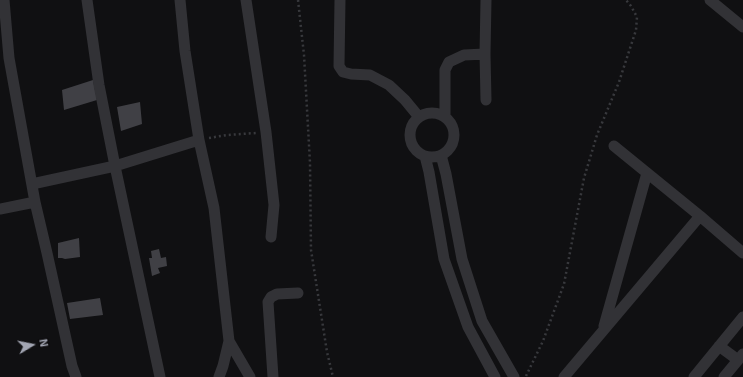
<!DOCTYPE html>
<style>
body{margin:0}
#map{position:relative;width:743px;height:377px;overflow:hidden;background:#101012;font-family:"Exo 2",sans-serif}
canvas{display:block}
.north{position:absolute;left:12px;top:325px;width:40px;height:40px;-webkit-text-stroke:3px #0c0b0d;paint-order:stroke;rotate:80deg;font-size:11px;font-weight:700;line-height:16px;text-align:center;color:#a2a5b2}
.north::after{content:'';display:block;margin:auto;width:14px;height:18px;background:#a2a5b2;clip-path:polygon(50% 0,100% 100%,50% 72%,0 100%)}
</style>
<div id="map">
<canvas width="743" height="377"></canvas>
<div class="north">N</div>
</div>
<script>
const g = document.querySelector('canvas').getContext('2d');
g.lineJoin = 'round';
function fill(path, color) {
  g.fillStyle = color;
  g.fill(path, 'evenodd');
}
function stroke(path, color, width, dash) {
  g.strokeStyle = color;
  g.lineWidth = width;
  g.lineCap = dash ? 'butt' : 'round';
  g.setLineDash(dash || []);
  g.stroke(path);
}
const building = new Path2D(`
 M 93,80 L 97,100 L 64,110 L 62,90 Z
 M 140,102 L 142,124 L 121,131 L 117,107 Z
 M 79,238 L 80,257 L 65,259 L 62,258 L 58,258 L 58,243 Z
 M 159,249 L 161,258 L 166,257 L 167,266 L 158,268 L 160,273 L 152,276 L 149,258 L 152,258 L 151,251 Z
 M 100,298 L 103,315 L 70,319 L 67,303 Z`);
const path = new Path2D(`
 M 298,0 L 304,55 L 310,163 L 311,250 L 327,352 L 333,377
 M 209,138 L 227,135 L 256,133
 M 526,376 L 543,341 L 564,284 L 584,178 L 597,135 L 619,82 L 636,30 L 637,17 L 631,6 L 626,0`);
const street = new Path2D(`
 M 4,0 L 9,58 L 35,202 L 47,253 L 72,366 L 76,377
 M 87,0 L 99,85 L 115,166 L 160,377
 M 180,0 L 185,51 L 199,140 L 214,208 L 229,341 L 250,377
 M 246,0 L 266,132 L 274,205 L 271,237
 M 340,0 L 339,66 L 343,72 L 351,74 L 370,75 L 389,85 L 405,100 L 419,117
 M 710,0 L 743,27
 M 486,100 L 485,54 L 486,0
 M410 135a22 22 0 1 1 44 0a22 22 0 1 1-44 0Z
 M 445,117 L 445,70 L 449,62 L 464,55 L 485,54
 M 614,146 L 700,216 L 743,253
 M 441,155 L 446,174 L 462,259 L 482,321 L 514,377
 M 425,156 L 429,172 L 444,259 L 468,327 L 495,377
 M 32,184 L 115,166 L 199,140
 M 0,209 L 35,202
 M 604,326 L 647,173
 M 719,346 L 738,360
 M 219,377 L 223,366 L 229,341
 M 273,377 L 268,302 L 271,297 L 277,294 L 298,293
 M 564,377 L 700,216
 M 694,377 L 743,317
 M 724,377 L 743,354`);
fill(building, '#404045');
stroke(path, '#38393d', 2.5, [2, 3]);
stroke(street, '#323236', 11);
</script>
